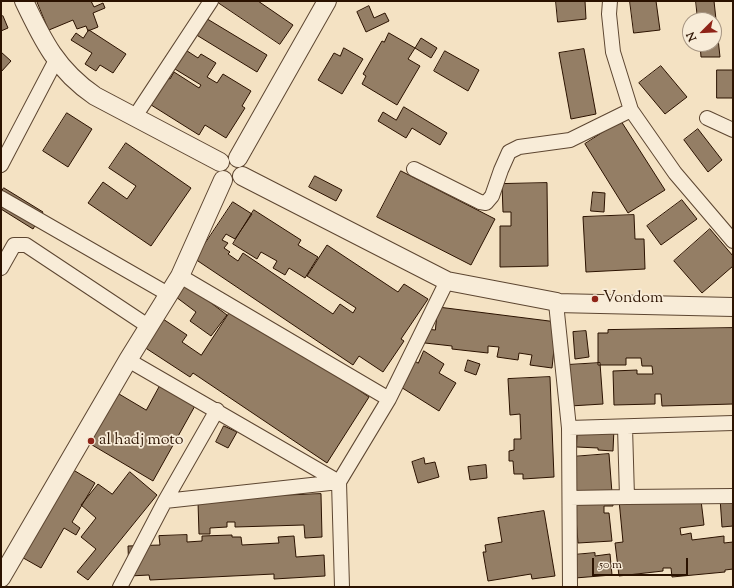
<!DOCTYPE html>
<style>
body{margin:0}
#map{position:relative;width:734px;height:588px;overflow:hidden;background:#f4e2c3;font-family:"Sorts Mill Goudy",serif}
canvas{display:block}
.frame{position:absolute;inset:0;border:2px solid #2b1200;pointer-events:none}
.north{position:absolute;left:682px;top:12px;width:40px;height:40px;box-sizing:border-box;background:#f8ecd8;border:1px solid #a69582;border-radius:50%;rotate:246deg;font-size:11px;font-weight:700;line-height:16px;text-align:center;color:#2b1200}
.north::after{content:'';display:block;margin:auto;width:14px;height:18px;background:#8f2418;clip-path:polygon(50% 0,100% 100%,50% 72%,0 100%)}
.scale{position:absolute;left:592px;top:558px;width:96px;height:18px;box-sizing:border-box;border:2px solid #2b1200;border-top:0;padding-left:5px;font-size:12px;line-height:14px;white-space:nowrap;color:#2b1200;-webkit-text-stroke:3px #f8ecd8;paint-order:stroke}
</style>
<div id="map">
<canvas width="734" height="588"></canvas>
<div class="frame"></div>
<div class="north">N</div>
<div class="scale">50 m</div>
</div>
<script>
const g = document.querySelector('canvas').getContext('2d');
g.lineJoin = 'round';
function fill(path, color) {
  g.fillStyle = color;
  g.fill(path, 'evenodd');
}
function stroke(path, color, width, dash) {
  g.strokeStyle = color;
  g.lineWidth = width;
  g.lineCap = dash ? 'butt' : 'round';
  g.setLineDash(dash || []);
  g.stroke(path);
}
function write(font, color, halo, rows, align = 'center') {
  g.font = font + ' "Sorts Mill Goudy",serif';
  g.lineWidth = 3.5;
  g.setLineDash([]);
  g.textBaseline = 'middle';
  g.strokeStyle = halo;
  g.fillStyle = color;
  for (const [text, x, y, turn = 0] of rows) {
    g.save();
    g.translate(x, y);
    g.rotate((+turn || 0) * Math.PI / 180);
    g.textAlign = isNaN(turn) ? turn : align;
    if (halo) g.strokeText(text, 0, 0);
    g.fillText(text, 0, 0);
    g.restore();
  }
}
const building = new Path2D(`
 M 37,1 L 91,1 L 94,7 L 103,3 L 105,8 L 93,13 L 98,27 L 88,31 L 86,26 L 77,29 L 73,20 L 49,30 Z
 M 216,1 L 258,1 L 293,25 L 280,44 Z
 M 556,1 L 585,1 L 586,19 L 558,22 Z
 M 630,1 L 656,1 L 660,30 L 634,33 Z
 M 696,1 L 714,1 L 720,57 L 701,57 L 700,44 L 714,44 L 714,20 L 698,20 Z
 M 369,6 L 374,18 L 385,13 L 389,21 L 366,32 L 357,12 Z
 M 199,14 L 267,55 L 257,72 L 190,31 Z
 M 3,16 L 8,28 L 1,31 L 1,17 Z
 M 89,30 L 126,54 L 113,73 L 100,65 L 96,71 L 85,64 L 92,53 L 71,40 L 76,33 L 83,38 Z
 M 389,33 L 415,48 L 421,38 L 437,48 L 431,58 L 415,48 L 408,59 L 420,66 L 397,105 L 362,84 L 366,76 L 363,74 L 382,41 L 384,42 Z
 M 181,47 L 198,58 L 201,54 L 216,63 L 207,77 L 217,83 L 223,74 L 251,91 L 242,106 L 245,108 L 226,138 L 205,125 L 199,135 L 148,103 L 165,76 L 170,79 L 174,72 L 199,88 L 201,85 L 170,66 Z
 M 344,48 L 363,59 L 342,94 L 318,80 L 334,53 L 340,56 Z
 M 584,49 L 596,114 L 571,119 L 559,53 Z
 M 445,51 L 479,70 L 468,91 L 434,71 Z
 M 1,52 L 11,61 L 1,72 Z
 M 661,66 L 687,97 L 665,114 L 639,83 Z
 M 717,70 L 733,70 L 733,98 L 717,98 Z
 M 404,107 L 447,133 L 440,145 L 412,128 L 406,138 L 378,121 L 383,112 L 396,120 Z
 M 67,113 L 92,129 L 68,167 L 43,151 Z
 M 621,121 L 665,190 L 628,213 L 585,144 Z
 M 698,129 L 722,160 L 708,172 L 684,140 Z
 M 126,143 L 191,188 L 151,246 L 88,203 L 103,182 L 127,199 L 136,186 L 109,168 Z
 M 401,171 L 495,219 L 471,265 L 377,217 Z
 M 315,176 L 342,190 L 336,201 L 309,187 Z
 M 547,183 L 548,266 L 500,267 L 500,226 L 511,226 L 511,212 L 503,212 L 502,184 Z
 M 4,188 L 43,212 L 33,229 L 1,209 L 1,192 Z
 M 593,192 L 605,193 L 604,212 L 591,211 Z
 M 682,200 L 697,219 L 661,245 L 647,226 Z
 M 233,202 L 252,214 L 235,239 L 226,234 L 222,240 L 228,243 L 224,248 L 230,252 L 228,254 L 238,261 L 243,253 L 333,314 L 340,304 L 353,313 L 356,308 L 307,276 L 327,245 L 398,292 L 404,284 L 428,299 L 401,339 L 404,341 L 383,372 L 359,356 L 353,365 L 195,259 Z
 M 254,210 L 301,240 L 298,245 L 318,257 L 305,278 L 289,268 L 285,275 L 273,268 L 277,261 L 261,252 L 257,259 L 233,244 Z
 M 634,215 L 635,239 L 644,239 L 645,269 L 586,272 L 583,217 Z
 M 710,229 L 733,256 L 733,266 L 702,293 L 674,261 Z
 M 186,284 L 227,315 L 211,336 L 190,321 L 196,312 L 176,297 Z
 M 234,306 L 369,397 L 327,463 L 193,373 L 190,377 L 141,345 L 160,317 L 187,335 L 182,342 L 201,355 Z
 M 438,307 L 557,322 L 552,368 L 530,365 L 532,355 L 519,353 L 518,360 L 497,357 L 499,347 L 488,346 L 488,353 L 452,349 L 452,346 L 425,343 L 426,329 L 435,330 Z
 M 733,328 L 733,404 L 662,406 L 661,394 L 655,394 L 655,404 L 614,405 L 613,371 L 637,370 L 637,374 L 653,374 L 652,366 L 642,366 L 641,358 L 626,358 L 626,365 L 598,365 L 598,333 L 608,333 L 608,330 Z
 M 586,331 L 589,357 L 575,359 L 573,332 Z
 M 424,351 L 444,364 L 439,373 L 456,383 L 439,411 L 396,384 L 411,359 L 418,363 Z
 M 468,360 L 480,364 L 476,375 L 465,371 Z
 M 600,363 L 603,404 L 570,406 L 567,365 Z
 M 550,377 L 554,477 L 523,479 L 523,474 L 514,474 L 513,461 L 509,461 L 509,451 L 514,450 L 514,439 L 521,439 L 520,414 L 510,415 L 508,379 Z
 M 161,384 L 196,404 L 153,481 L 82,439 L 114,391 L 146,410 Z
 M 224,426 L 237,432 L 228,448 L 216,442 Z
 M 578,427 L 614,428 L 613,451 L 598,450 L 598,448 L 577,447 Z
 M 609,454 L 613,506 L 604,506 L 604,513 L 609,513 L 612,541 L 578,543 L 571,457 Z
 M 424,458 L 425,464 L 435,462 L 439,477 L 418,483 L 412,462 Z
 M 486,465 L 487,478 L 470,480 L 468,467 Z
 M 70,468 L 95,483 L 72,522 L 80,528 L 76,535 L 64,528 L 41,568 L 18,555 Z
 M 130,472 L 157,495 L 88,580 L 77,572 L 96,549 L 81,537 L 96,518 L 81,505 L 98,484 L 112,494 Z
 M 700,492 L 704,525 L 680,528 L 681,535 L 691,533 L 692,540 L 724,536 L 724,543 L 733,542 L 733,569 L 725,570 L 725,572 L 672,577 L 671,568 L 663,568 L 663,571 L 619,576 L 615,543 L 623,542 L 619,500 Z
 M 321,494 L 322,537 L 305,538 L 304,525 L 235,527 L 235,522 L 227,522 L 227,527 L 210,528 L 210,534 L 199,534 L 198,502 L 217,498 Z
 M 733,497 L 733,526 L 722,527 L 720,498 Z
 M 544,511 L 555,576 L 532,579 L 531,574 L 488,581 L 483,552 L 486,552 L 485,545 L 502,542 L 498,518 Z
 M 187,535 L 187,542 L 202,541 L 202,536 L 232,535 L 232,537 L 241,537 L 242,545 L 279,543 L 278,537 L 294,536 L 296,557 L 324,555 L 325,576 L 274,579 L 274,574 L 150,580 L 149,575 L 129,576 L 128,546 L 160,545 L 159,536 Z
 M 595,553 L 595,556 L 610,554 L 612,575 L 575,578 L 573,555 Z`);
const minor = new Path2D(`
 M 610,1 L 609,14 L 613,52 L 631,110 L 675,173 L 733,241
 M 134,118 L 211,1
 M 707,118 L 733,130
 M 1,165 L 56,60
 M 414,169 L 480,202 L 486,203 L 492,196 L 501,170 L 509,152 L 519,147 L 570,140 L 631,110
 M 1,198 L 168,294
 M 1,268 L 14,245 L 26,245 L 148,326
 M 180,276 L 389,399
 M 556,303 L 569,428 L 570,587
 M 128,360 L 339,482 L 389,399 L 447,281
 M 569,428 L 733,423
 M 627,497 L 733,496
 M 570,498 L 627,497 L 625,427
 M 165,501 L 339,482 L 342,587
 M 120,587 L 165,501 L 217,410`);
const tertiary = new Path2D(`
 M 24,1 C 43,41 57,70 95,96 L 220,162
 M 238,158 L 327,1
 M 242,176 L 447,281 L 557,302 L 556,303 L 733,307
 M 1,578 L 128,360 L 180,276 L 223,180`);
const markers = [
 [595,299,4,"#8f2418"],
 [91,441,4,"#8f2418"]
];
const poiNames = [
 ["Vondom",603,299],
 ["al hadj moto",99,441]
];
fill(building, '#947e65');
stroke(building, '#2b1200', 1);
stroke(minor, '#5d4631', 16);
stroke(tertiary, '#5d4631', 20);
stroke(minor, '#f8ecd8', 14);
stroke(tertiary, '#f8ecd8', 18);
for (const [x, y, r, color] of markers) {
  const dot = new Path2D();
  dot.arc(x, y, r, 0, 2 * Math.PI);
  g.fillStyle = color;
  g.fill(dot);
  stroke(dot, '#f8ecd8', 1.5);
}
write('16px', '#2b1200', '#f8ecd8', poiNames, 'left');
</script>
